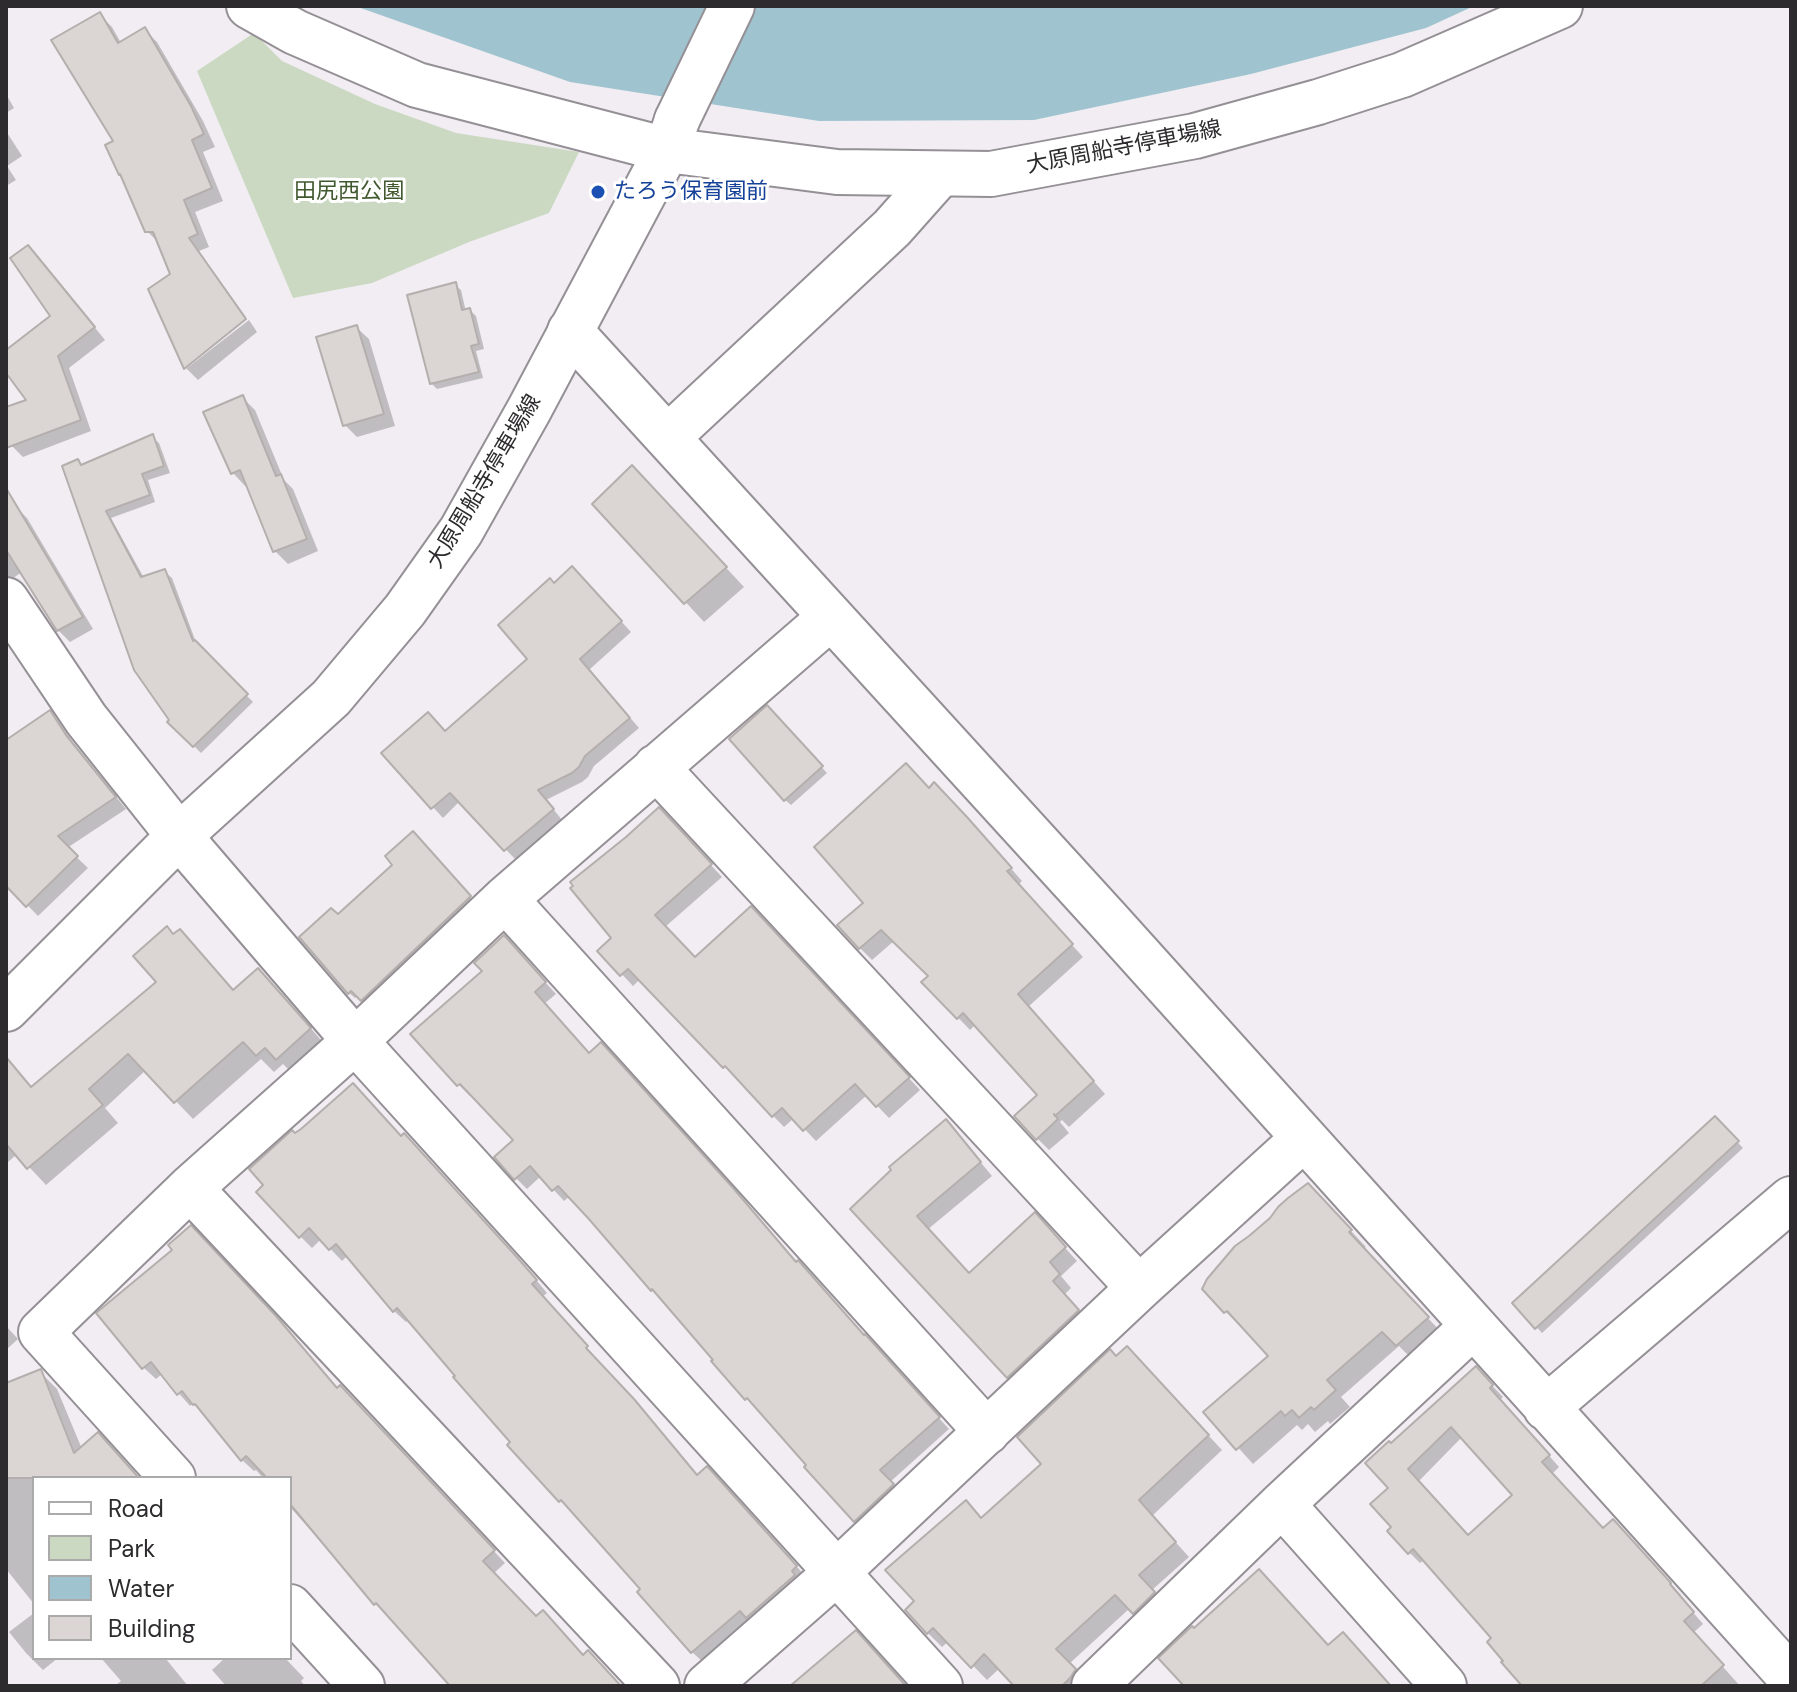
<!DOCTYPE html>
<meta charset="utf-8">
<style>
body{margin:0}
#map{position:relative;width:1797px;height:1692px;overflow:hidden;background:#f1edf2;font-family:"DM Sans",sans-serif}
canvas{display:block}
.frame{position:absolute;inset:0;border:8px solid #2d2b2d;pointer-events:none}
.legend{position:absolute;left:32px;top:1476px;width:260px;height:184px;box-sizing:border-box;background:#fff;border:2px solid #abaaab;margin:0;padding:10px 14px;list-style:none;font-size:24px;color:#2d2b2d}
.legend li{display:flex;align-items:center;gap:16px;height:40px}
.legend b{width:40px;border:2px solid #abaaab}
</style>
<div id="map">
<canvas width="1797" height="1692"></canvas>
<div class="frame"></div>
<ul class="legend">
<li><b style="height:10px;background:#fff"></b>Road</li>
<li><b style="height:22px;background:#cbd9c3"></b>Park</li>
<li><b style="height:22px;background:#a0c4cf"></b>Water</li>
<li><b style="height:22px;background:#dbd5d3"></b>Building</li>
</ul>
</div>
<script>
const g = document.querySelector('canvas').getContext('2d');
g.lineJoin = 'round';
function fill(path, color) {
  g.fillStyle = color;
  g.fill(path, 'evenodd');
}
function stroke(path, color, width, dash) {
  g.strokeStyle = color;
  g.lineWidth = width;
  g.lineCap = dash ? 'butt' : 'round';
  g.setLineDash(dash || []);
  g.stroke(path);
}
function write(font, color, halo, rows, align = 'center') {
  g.font = font + ' "DM Sans","Noto Sans JP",sans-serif';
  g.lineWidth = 6;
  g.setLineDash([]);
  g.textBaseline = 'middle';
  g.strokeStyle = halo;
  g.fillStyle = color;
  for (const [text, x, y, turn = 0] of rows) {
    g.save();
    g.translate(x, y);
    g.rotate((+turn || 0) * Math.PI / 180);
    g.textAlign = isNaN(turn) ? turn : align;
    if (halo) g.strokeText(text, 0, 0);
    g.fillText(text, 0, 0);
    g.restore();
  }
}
const green = new Path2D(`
 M 254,33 L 282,61 L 375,104 L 456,133 L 579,152 L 549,213 L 469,242 L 372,283 L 293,298 L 197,71 Z`);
const water = new Path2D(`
 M 355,6 L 1474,6 L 1426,28 L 1251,74 L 1034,120 L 819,121 L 570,82 Z`);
const shadow = new Path2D(`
 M 99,14 L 112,27 L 121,43 L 145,30 L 157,42 L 203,121 L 215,147 L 203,152 L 223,201 L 195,212 L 209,247 L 199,251 L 246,317 L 187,363 L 187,368 L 249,320 L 257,332 L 198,380 L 185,367 L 172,275 L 159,243 L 147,231 L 116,142 Z
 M 6,94 L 14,108 L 6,113 Z
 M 6,131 L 22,156 L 7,166 L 16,180 L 6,186 Z
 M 28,247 L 39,259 L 105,340 L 69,368 L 91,431 L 23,457 L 11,445 L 6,432 L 6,409 L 30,400 L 6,370 L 6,353 L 52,317 Z
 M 455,285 L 461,290 L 466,312 L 470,310 L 476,316 L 484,349 L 476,351 L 483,378 L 437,389 L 431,383 Z
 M 356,327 L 369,339 L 395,426 L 357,437 L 345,425 Z
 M 242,397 L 255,410 L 284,480 L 293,489 L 318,551 L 288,564 L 275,551 L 248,484 L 245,486 L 233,473 L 206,413 Z
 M 152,437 L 159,443 L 170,473 L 148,480 L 155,502 L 111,518 L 144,578 L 165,572 L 172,578 L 197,645 L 253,702 L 201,753 L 170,722 L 82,467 Z
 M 651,487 L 744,587 L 704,622 L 595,504 Z
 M 15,506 L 27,518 L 93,629 L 70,642 L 58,630 L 22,572 L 6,583 L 6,511 Z
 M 582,578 L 631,632 L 589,670 L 639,728 L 594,766 L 588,777 L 582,782 L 546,800 L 562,820 L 515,859 L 460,801 L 443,818 L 384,754 L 445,733 L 530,659 L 554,585 Z
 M 767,708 L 827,773 L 791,805 L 785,800 Z
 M 50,713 L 60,724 L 77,748 L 126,809 L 67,848 L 88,868 L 38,916 L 6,883 L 6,743 Z
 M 929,790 L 979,832 L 1022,881 L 1018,885 L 1083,957 L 1028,1007 L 1105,1094 L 1069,1127 L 1062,1120 L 1060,1122 L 1069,1133 L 1049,1150 L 1037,1138 L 1040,1095 L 976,1024 L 970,1030 L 924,982 L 931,976 L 894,941 L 872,960 L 860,948 L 866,903 Z
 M 670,821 L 722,877 L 665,927 L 695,959 L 762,920 L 920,1090 L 889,1118 L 867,1095 L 816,1141 L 794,1118 L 784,1127 L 640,979 L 633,986 L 600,951 L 614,938 Z
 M 412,834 L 476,903 L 368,1005 L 358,995 L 355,998 L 349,993 L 338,917 L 395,865 Z
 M 514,948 L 556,994 L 544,1004 L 590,1055 L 797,1264 L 949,1429 L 890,1482 L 903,1497 L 867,1531 L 809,1465 L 714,1361 L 716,1360 L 570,1196 L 564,1201 L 541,1176 L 527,1189 L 516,1178 L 516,1141 L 472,1094 L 470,1096 L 459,1085 L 413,1034 Z
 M 261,972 L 279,991 L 326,1046 L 294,1075 L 283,1064 L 274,1072 L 261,1059 L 193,1119 L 146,1070 L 105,1108 L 118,1123 L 46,1185 L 17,1154 L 6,1164 L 6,1082 L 32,1089 L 234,992 Z
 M 1715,1119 L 1743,1148 L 1542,1333 L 1514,1303 Z
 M 958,1135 L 992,1176 L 927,1230 L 970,1275 L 1047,1228 L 1077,1261 L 1061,1276 L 1071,1288 L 1064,1295 L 1090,1324 L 1021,1389 L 853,1209 Z
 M 401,1138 L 527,1269 L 547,1293 L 542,1297 L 598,1360 L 596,1362 L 646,1413 L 698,1477 L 719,1481 L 808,1579 L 704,1663 L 692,1652 L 643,1589 L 510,1445 L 513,1443 L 410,1319 L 406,1322 L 394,1311 L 348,1255 L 342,1261 L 321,1239 L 312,1248 L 300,1236 Z
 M 1323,1201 L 1366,1247 L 1363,1249 L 1442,1333 L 1413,1360 L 1399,1346 L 1341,1397 L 1350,1407 L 1330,1424 L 1328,1421 L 1315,1432 L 1308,1424 L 1302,1430 L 1297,1425 L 1253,1464 L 1206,1412 L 1271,1356 L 1243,1326 L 1241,1327 L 1226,1312 Z
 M 99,1313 L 337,1390 L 352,1399 L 505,1563 L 493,1574 L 536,1619 L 619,1686 L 453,1686 L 375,1603 L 290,1507 L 290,1478 L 263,1478 L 256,1470 L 254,1471 L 242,1460 L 207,1415 L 194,1403 L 190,1406 L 162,1374 L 156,1379 L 144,1368 Z
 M 6,1326 L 18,1339 L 6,1350 Z
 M 1117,1358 L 1141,1363 L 1222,1450 L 1152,1516 L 1189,1557 L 1152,1590 L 1168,1607 L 1148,1626 L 1130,1608 L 1069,1664 L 1088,1686 L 1017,1686 L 1000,1668 L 987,1680 L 949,1641 L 942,1647 L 928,1633 L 982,1520 L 1044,1464 Z
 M 40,1372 L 57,1389 L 82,1449 L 138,1478 L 34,1478 L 34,1604 L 6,1569 L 6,1385 Z
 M 1487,1380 L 1503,1397 L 1500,1400 L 1559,1467 L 1552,1474 L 1603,1530 L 1624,1532 L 1681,1595 L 1679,1596 L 1703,1624 L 1693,1633 L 1740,1686 L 1525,1686 L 1494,1638 L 1425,1559 L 1420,1563 L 1409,1552 L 1394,1527 L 1391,1488 L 1391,1445 ZM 1462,1437 L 1515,1495 L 1468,1537 L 1418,1482 Z
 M 34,1613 L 34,1658 L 58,1658 L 43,1670 L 26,1653 L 9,1632 Z
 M 101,1658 L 167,1658 L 166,1659 L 188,1686 L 119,1686 L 117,1684 L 121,1681 Z
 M 225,1658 L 285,1658 L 304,1678 L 301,1681 L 305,1686 L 226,1686 L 212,1670 Z`);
const building = new Path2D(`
 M 100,12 L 118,43 L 145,27 L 191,106 L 204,134 L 192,140 L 212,188 L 184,200 L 198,234 L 189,238 L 246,319 L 184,369 L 148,289 L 170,274 L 153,232 L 145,232 L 120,174 L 119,175 L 105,145 L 113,141 L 51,40 Z
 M 28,245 L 95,327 L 58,356 L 81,420 L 6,448 L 6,407 L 26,400 L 6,373 L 6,350 L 50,316 L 10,258 Z
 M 456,282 L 462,310 L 470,308 L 479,344 L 471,346 L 479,372 L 430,384 L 407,295 Z
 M 357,325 L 384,414 L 343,426 L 316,337 Z
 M 243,395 L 276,476 L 281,474 L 307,539 L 273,552 L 240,470 L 231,474 L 203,412 Z
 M 153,434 L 164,466 L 142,474 L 150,495 L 106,511 L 141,577 L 165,569 L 193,641 L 195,640 L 248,694 L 193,747 L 167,722 L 169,720 L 134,670 L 62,466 L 78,459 L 81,465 Z
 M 632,465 L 727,567 L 684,604 L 592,504 Z
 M 6,488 L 83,617 L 57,631 L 6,550 Z
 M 572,566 L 622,621 L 580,659 L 630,718 L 585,756 L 579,767 L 572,773 L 538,790 L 554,809 L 504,851 L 450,793 L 431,809 L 381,753 L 428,712 L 445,731 L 527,659 L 498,625 L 550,578 L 554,583 Z
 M 767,705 L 823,766 L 784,801 L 729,739 Z
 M 50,710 L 66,735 L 116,797 L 58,836 L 78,856 L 26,907 L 6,886 L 6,740 Z
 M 906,763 L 929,788 L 934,782 L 967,817 L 1012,868 L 1007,871 L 1073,944 L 1018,994 L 1094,1081 L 1055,1116 L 1054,1114 L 1058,1119 L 1036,1140 L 1014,1116 L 1037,1095 L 963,1013 L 957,1019 L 921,982 L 928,976 L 881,930 L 859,949 L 837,925 L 863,903 L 814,847 Z
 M 659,807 L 712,864 L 655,915 L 695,957 L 751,906 L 910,1077 L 876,1107 L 855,1084 L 803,1131 L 782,1108 L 772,1117 L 725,1066 L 723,1068 L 628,969 L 620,976 L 597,951 L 611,938 L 570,888 L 573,886 L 570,882 L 626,837 Z
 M 413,831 L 471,896 L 361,1001 L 351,991 L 348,994 L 299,937 L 331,908 L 338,914 L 392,865 L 385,856 Z
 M 167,926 L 173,934 L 180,929 L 233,990 L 258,968 L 311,1028 L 276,1060 L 265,1048 L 256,1056 L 243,1042 L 174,1103 L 128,1054 L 89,1089 L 103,1105 L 27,1169 L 6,1144 L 6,1057 L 31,1087 L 156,982 L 133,956 Z
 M 504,935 L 546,982 L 535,992 L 589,1053 L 601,1042 L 734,1189 L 796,1262 L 798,1260 L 864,1335 L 865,1334 L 940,1417 L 880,1470 L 894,1484 L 854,1522 L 804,1467 L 806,1465 L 747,1398 L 745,1400 L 711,1361 L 713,1360 L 652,1289 L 651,1291 L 588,1218 L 558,1186 L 552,1191 L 530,1166 L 514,1180 L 494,1157 L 513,1140 L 460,1084 L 457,1086 L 410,1034 L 482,971 L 474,963 Z
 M 353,1083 L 401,1136 L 404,1133 L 515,1255 L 537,1280 L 532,1284 L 588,1346 L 586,1348 L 634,1399 L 697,1475 L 707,1466 L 797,1566 L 792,1571 L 795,1575 L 746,1618 L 740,1611 L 691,1653 L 637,1592 L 640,1589 L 561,1500 L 559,1502 L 507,1445 L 510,1442 L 453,1377 L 455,1376 L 397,1308 L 393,1312 L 336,1244 L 329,1250 L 309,1228 L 299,1238 L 256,1192 L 263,1185 L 249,1169 L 292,1130 L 295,1133 L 301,1129 Z
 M 1715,1116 L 1739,1141 L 1535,1329 L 1512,1303 Z
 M 946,1119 L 981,1162 L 917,1216 L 969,1273 L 1035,1212 L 1066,1247 L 1050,1262 L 1060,1274 L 1053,1281 L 1079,1310 L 1007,1378 L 850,1209 L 891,1170 L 889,1167 Z
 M 1308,1183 L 1352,1230 L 1349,1232 L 1429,1317 L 1396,1346 L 1382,1332 L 1327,1380 L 1336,1390 L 1314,1410 L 1311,1407 L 1299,1418 L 1292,1410 L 1285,1416 L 1281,1411 L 1236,1450 L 1203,1412 L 1268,1356 L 1227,1311 L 1224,1313 L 1202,1289 L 1207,1279 L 1235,1246 L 1249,1236 L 1270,1218 L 1278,1207 L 1288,1198 Z
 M 191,1225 L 276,1316 L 337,1388 L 340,1385 L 495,1550 L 483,1561 L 536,1616 L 543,1610 L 583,1655 L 588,1650 L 621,1686 L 450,1686 L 376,1603 L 374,1605 L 290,1504 L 290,1478 L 267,1478 L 246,1456 L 241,1461 L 195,1404 L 193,1405 L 182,1391 L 177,1395 L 151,1362 L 142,1369 L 96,1313 L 172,1250 L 168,1245 Z
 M 1127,1346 L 1209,1435 L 1139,1500 L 1176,1542 L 1139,1575 L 1155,1592 L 1133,1614 L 1115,1595 L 1056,1649 L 1076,1669 L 1070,1678 L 1062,1686 L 1014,1686 L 984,1654 L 971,1668 L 933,1628 L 927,1634 L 905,1610 L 914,1601 L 885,1570 L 966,1500 L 981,1518 L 1041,1464 L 1017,1437 L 1110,1349 L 1116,1356 Z
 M 1476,1366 L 1493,1385 L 1490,1388 L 1550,1455 L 1542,1462 L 1603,1528 L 1613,1519 L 1671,1583 L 1670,1584 L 1694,1612 L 1684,1621 L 1724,1665 L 1701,1686 L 1522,1686 L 1501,1662 L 1503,1661 L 1487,1642 L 1491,1638 L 1413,1549 L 1408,1554 L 1387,1531 L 1391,1527 L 1370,1504 L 1388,1488 L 1365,1463 L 1389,1441 L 1391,1443 ZM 1451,1427 L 1512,1495 L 1468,1535 L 1408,1469 Z
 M 41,1369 L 74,1453 L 98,1432 L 139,1478 L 6,1478 L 6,1383 Z
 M 1259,1569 L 1328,1645 L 1343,1632 L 1391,1686 L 1184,1686 L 1158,1658 L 1192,1626 L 1194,1628 Z
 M 856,1630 L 906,1686 L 790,1686 Z`);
const minor = new Path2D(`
 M 249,6 L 295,32 L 417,85 L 667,150
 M 677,120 L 732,6
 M 570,331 L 1107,919 L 1791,1678
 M 668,437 L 892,228 L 940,174
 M 6,600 L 86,719 L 179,836 L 355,1041 L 940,1686
 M 656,767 L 1139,1288
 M 505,899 L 987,1432
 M 190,1188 L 657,1686
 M 1546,1408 L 1791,1199
 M 173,1478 L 41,1332 L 190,1188 L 355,1041 L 505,899 L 831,617
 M 1282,1504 L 1444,1686
 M 290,1607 L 362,1686
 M 707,1686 L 836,1573 L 1139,1288 L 1304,1138
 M 1094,1686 L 1282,1504 L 1473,1326`);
const major = new Path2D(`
 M 667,150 L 837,172 L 991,174 L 1195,136 L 1318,102 L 1402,75 L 1560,6
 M 6,1009 L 179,836 L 331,698 L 405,610 L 461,531 L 529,410 L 667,150 L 677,120`);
const markers = [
 [598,192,8,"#1a4fb4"]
];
const streetNames = [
 ["大原周船寺停車場線",1124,148,-11],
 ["大原周船寺停車場線",485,482,-59]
];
const parkNames = [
 ["田尻西公園",349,192]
];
const transitNames = [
 ["たろう保育園前",614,192]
];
fill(green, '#cbd9c3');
fill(water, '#a0c4cf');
fill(shadow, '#0003');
fill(building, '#dbd5d3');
stroke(building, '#b4aead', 2);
stroke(minor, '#949095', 48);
stroke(major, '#949095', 48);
stroke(minor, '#fff', 44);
stroke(major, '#fff', 44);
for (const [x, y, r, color] of markers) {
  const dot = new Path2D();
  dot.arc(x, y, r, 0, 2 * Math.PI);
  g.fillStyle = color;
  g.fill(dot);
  stroke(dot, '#fff', 3);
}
write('22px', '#2d2b2d', '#fff', streetNames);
write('22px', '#41592f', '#fff', parkNames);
write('22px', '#164399', '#fff', transitNames, 'left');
</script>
